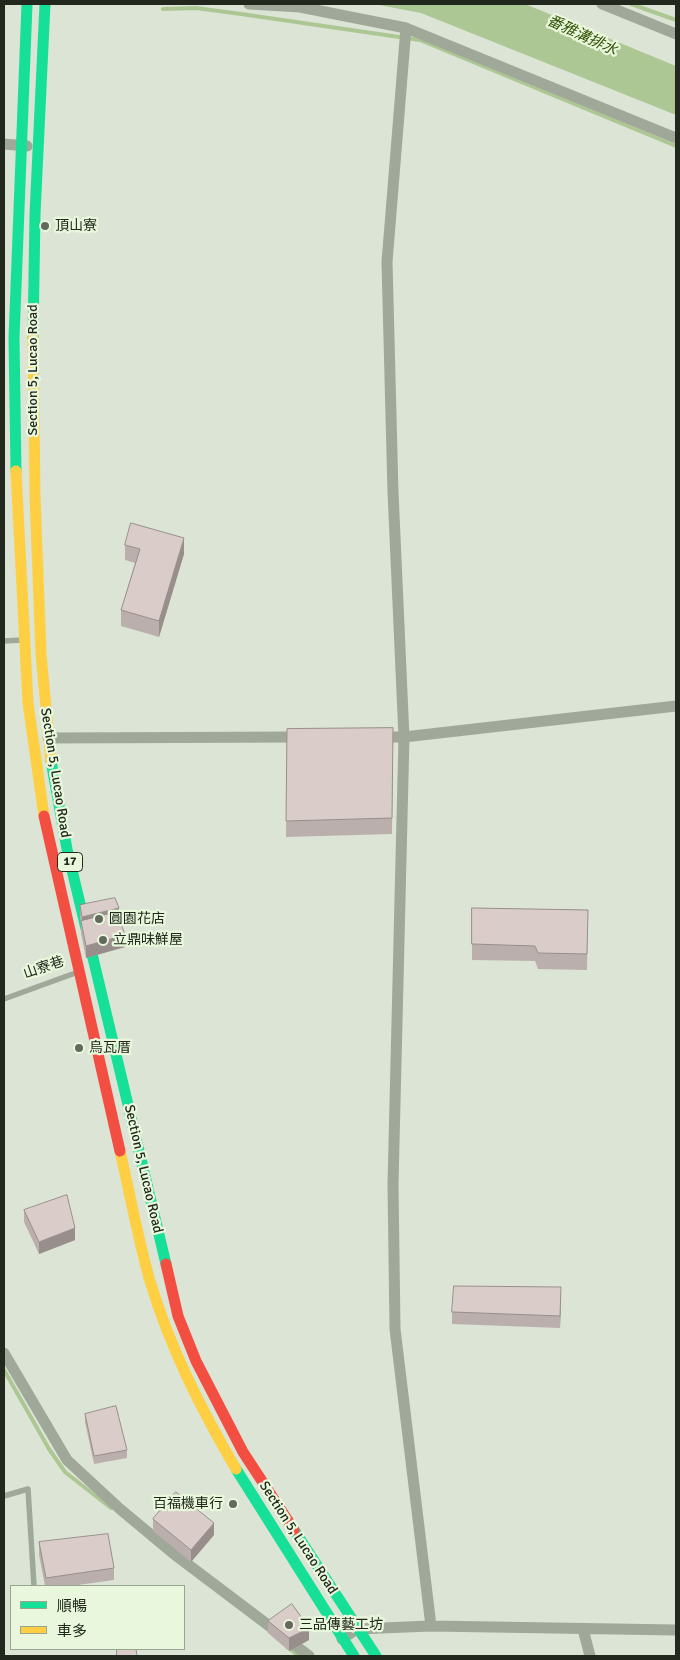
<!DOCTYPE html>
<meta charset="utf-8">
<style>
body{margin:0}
#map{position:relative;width:680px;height:1660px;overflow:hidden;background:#dce4d5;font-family:Signika,"Noto Sans TC",sans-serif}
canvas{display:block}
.frame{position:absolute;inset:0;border:5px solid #22281d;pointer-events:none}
.legend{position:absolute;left:10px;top:1585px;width:175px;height:65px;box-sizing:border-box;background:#e9f8dc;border:1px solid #99a590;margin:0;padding:6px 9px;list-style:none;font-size:15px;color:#22281d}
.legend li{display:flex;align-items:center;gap:10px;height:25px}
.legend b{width:25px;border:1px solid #99a590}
</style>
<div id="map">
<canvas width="680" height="1660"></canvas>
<div class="frame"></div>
<ul class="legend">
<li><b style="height:6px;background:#16e098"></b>順暢</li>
<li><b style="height:6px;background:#ffcf43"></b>車多</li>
</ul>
</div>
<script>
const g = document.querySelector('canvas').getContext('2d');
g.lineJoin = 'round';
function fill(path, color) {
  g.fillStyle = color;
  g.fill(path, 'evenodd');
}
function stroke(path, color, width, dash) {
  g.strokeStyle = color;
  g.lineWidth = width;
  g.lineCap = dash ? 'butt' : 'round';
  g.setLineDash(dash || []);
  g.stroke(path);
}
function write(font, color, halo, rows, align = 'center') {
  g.font = font + ' Signika,"Noto Sans TC",sans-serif';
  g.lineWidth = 4.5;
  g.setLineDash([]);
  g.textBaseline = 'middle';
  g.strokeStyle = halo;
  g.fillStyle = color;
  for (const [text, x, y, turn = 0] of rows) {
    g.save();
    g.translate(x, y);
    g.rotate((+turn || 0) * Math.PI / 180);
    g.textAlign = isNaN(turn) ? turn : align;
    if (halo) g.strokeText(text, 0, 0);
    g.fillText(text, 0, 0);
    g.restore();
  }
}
const water = new Path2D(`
 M 374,4 L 525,4 L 676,66 L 676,115 L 421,13 Z`);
const stream = new Path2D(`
 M 631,4 L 676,20
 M 163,9 L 196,8 L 241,14 L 420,40 L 676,146
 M 4,1370 L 49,1449 L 65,1472 L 111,1508
 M 287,1647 L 299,1656`);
const lane = new Path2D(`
 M 4,641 L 22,640
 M 4,999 L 78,972
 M 4,1496 L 28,1489 L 34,1586`);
const street = new Path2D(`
 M 249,4 L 300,7 L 406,28 L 676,138
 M 602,4 L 676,34
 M 406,28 L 387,262 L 393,492 L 404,737 L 393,1184 L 395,1329 L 431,1626
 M 4,144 L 27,146
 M 379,737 L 404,737 L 676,706
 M 48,738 L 301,737
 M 4,1353 L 67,1460 L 120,1509 L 174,1554 L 309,1656
 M 583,1629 L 590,1656
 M 342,1639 L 357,1629 L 431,1626 L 676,1630`);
const fast = new Path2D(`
 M 33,338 L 35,214 L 45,4
 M 16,471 L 14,338 L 27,4
 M 51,761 L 67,849 L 166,1264
 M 236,1469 L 354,1656
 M 294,1530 L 376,1656`);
const slow = new Path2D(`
 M 33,338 L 35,496 L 41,654 L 51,761
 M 16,471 L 28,703 L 44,816
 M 120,1151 C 130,1194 138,1239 150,1281 C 170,1348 201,1409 236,1469`);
const jam = new Path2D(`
 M 44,816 L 120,1151
 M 166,1264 L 178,1316 L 196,1361 L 243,1452 L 294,1530`);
const wall = new Path2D(`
 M 125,545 L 184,554 L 159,637 L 121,626 L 121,610 L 135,563 L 125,560 Z
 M 393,728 L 392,834 L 286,837 L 287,729 Z
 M 80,905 L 119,916 L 125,947 L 86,958 L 81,933 L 81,926 L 80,917 Z
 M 472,908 L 588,910 L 587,970 L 538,969 L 535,961 L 472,960 Z
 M 24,1210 L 75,1240 L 39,1254 L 24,1222 Z
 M 561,1300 L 560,1328 L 452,1324 L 452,1312 Z
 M 85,1414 L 127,1450 L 127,1458 L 94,1464 L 85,1422 Z
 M 153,1519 L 214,1535 L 191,1562 L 153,1531 Z
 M 39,1542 L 114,1568 L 114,1580 L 71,1586 L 45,1586 L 39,1555 Z
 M 268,1621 L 309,1640 L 289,1651 L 268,1633 Z`);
const shadedWall = new Path2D(`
 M 184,538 L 184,554 L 159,637 L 159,621 Z
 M 119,908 L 119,920 L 82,924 L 82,917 Z
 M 125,935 L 125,947 L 86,958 L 86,946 Z
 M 75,1228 L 75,1240 L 39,1254 L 39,1242 Z
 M 561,1287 L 561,1300 L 560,1328 L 560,1316 Z
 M 214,1523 L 214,1535 L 191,1562 L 191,1550 Z
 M 309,1628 L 309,1640 L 289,1651 L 289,1638 Z`);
const building = new Path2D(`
 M 131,523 L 184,538 L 159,621 L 121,610 L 140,549 L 125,545 Z
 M 393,728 L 392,818 L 286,821 L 287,729 Z
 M 115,898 L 119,908 L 82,917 L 80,905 Z
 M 472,908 L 588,910 L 587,954 L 538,953 L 535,946 L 472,944 Z
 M 117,912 L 125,935 L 86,946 L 81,921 Z
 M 67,1195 L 75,1228 L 39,1242 L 24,1210 Z
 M 454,1286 L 561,1287 L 560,1316 L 452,1312 Z
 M 116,1406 L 127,1450 L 94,1456 L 85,1414 Z
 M 176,1492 L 214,1523 L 191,1550 L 153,1519 Z
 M 108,1534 L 114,1568 L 46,1578 L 39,1542 Z
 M 292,1604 L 309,1628 L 289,1638 L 268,1621 Z
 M 117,1649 L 136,1649 L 137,1656 L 117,1656 Z`);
const markers = [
 [45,226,5,"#636a5d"],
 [99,919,5,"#636a5d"],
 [103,940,5,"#636a5d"],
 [79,1048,5,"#636a5d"],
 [233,1504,5,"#636a5d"],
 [289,1625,5,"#636a5d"]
];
const shields = [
 [70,862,25]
];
const shieldNames = [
 ["17",70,862]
];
const poiNames = [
 ["頂山寮",55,226],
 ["圓園花店",109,919],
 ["立鼎味鮮屋",113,940],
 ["烏瓦厝",89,1048],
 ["百福機車行",223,1504,"right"],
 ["三品傳藝工坊",299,1625]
];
const streetNames = [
 ["Section 5, Lucao Road",33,370,-90],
 ["Section 5, Lucao Road",55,773,81],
 ["山寮巷",44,968,-19],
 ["Section 5, Lucao Road",143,1169,77],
 ["Section 5, Lucao Road",298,1538,57]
];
const waterNames = [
 ["番雅溝排水",582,36,25]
];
fill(water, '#adc794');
stroke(stream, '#adc794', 4);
stroke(lane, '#a0a999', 5.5);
stroke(street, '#a0a999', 11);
stroke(fast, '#16e098', 11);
stroke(slow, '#ffcf43', 11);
stroke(jam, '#f24e42', 11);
fill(wall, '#bbafad');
fill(shadedWall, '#988f8d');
fill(building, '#d9ccc9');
stroke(building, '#988f8d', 1);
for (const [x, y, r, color] of markers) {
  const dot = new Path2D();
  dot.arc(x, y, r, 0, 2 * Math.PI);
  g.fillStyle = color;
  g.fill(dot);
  stroke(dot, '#e9f8dc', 2);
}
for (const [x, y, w] of shields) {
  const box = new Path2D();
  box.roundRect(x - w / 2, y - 9.5, w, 19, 4);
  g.fillStyle = '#e9f8dc';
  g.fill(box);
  stroke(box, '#22281d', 1);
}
write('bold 12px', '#22281d', null, shieldNames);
write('14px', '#22281d', '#e9f8dc', poiNames, 'left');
write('14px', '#22281d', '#e9f8dc', streetNames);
write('italic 15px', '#335107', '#e9f8dc', waterNames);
</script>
